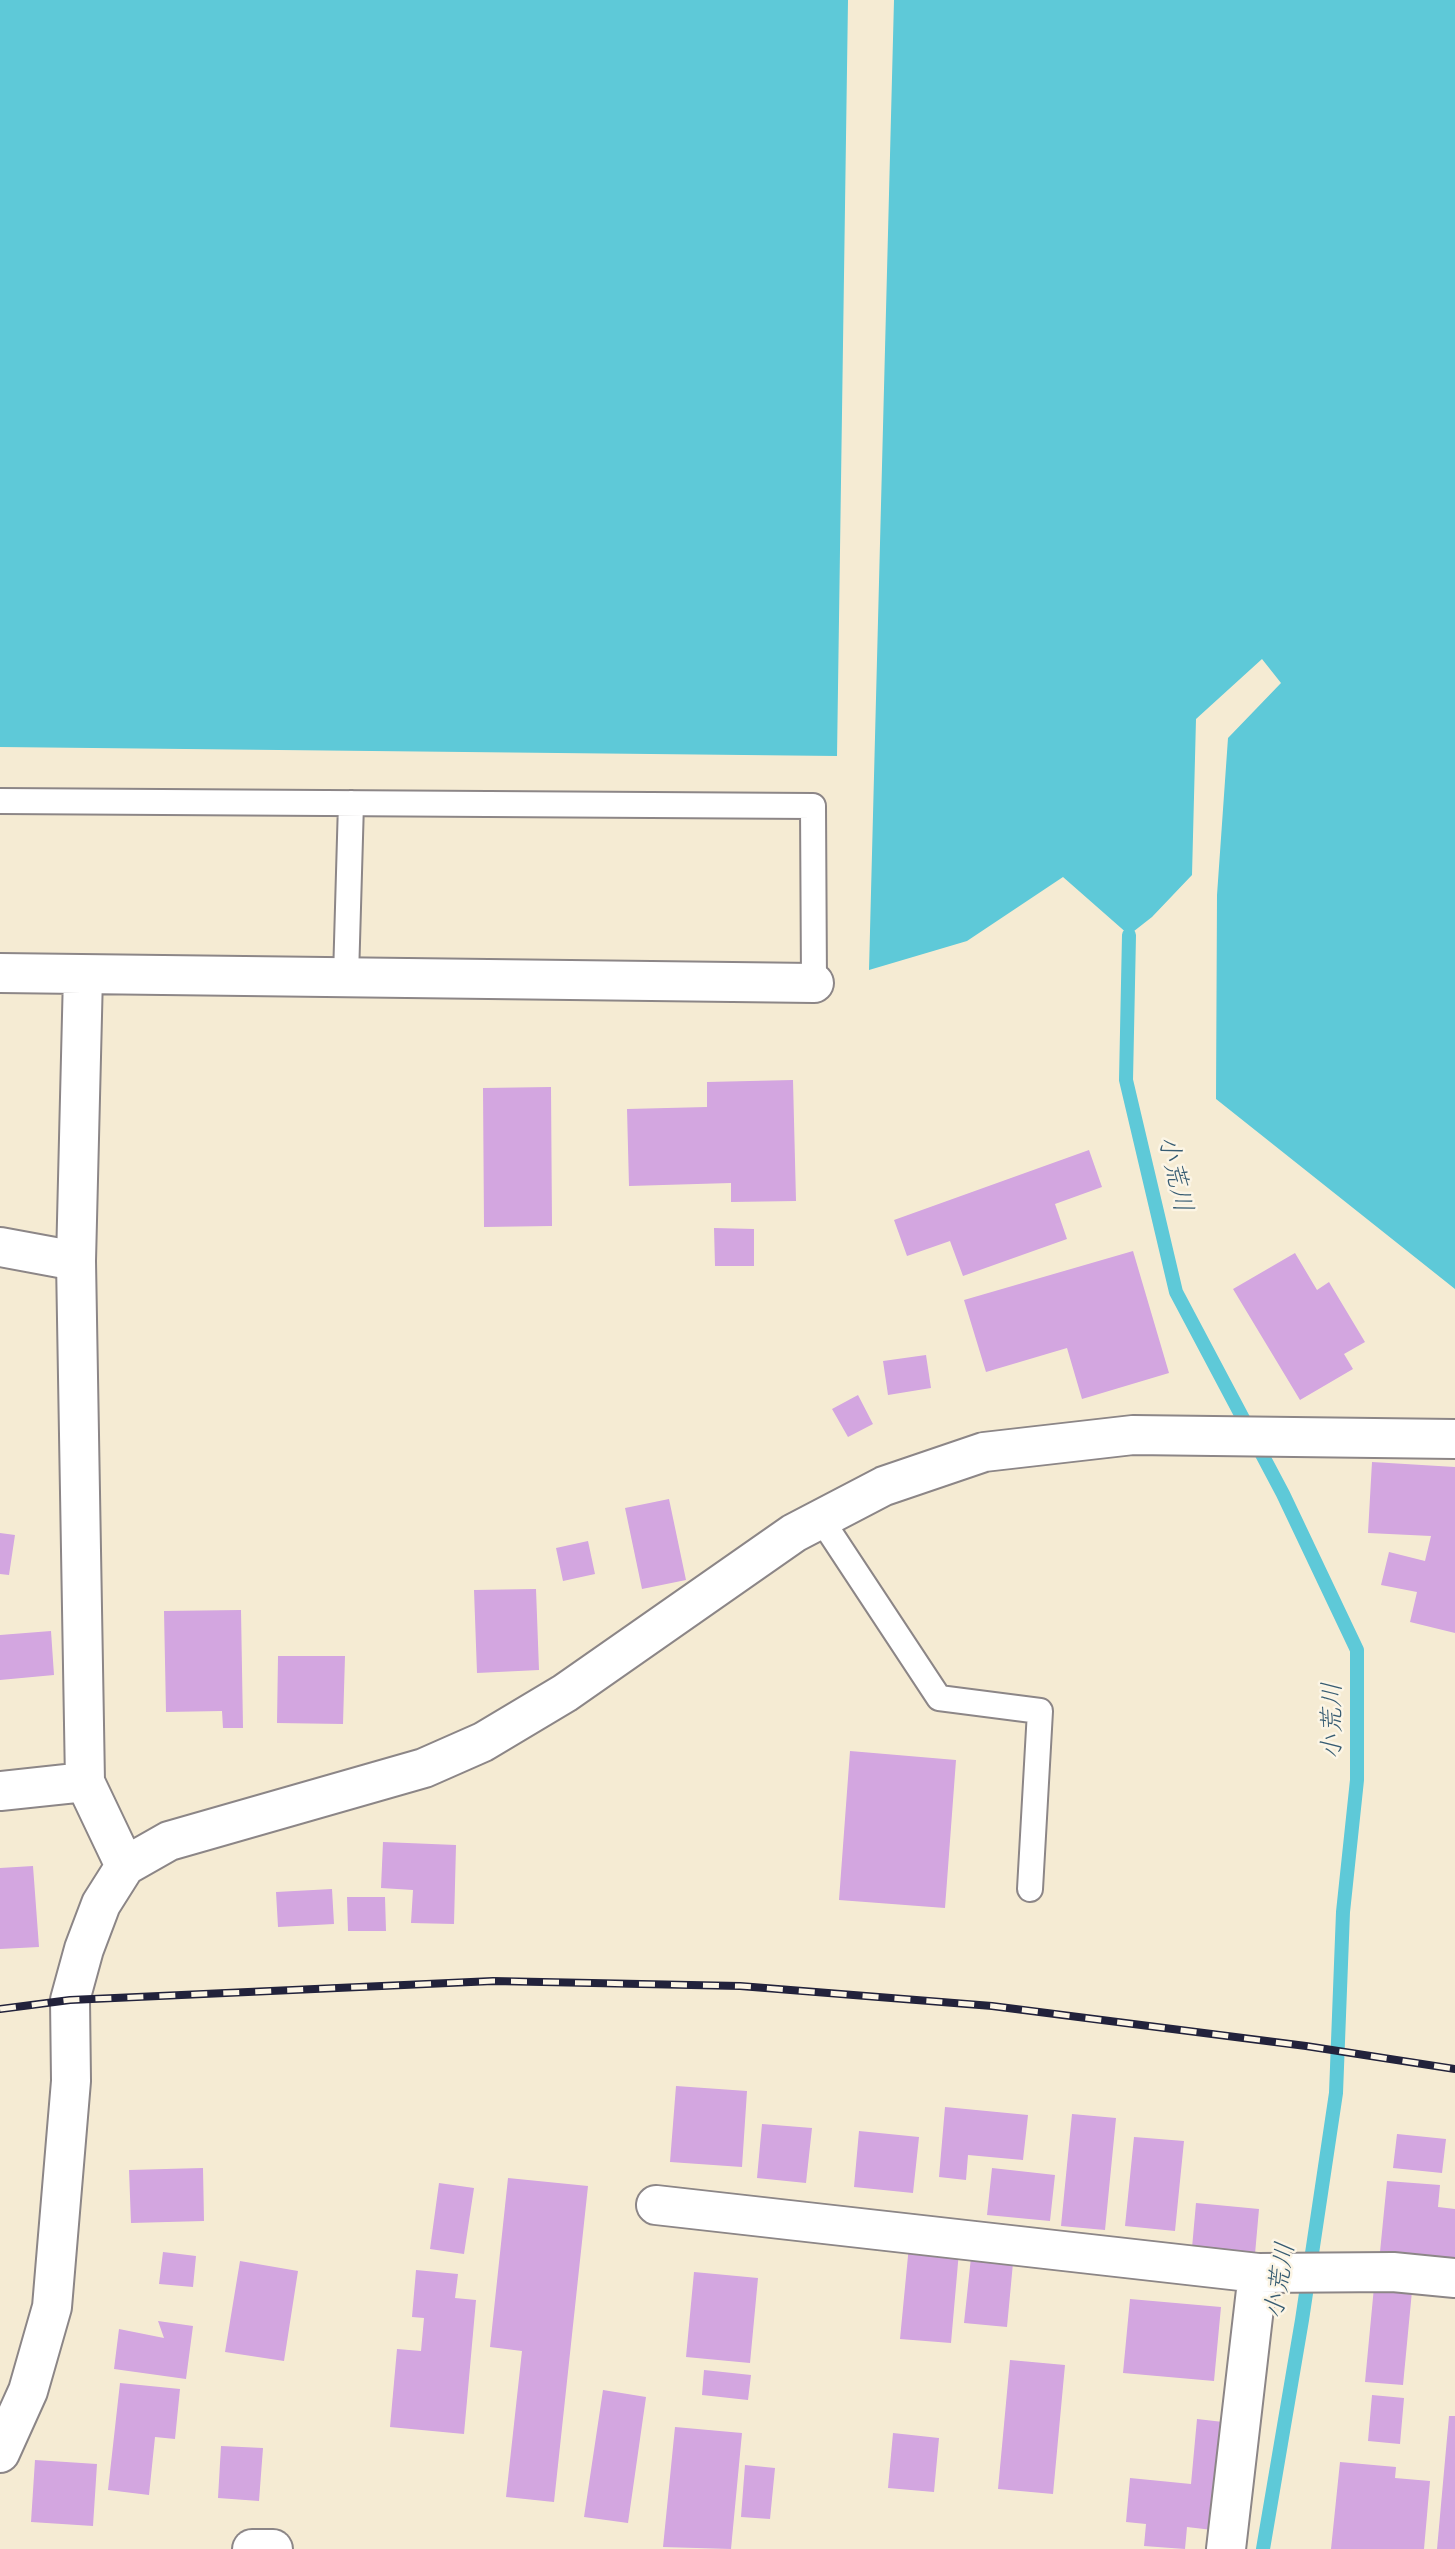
<!DOCTYPE html>
<meta charset="utf-8">
<style>
body{margin:0}
canvas{display:block;background:#f5ebd3}
</style>
<canvas width="1455" height="2549"></canvas>
<script>
const g = document.querySelector('canvas').getContext('2d');
g.lineJoin = 'round';
function fill(path, color) {
  g.fillStyle = color;
  g.fill(path, 'evenodd');
}
function stroke(path, color, width, dash) {
  g.strokeStyle = color;
  g.lineWidth = width;
  g.lineCap = dash ? 'butt' : 'round';
  g.setLineDash(dash || []);
  g.stroke(path);
}
function write(font, color, halo, rows, align = 'center') {
  g.font = font + ' Itim,"Klee One",sans-serif';
  g.lineWidth = 5;
  g.setLineDash([]);
  g.textBaseline = 'middle';
  g.strokeStyle = halo;
  g.fillStyle = color;
  for (const [text, x, y, turn = 0] of rows) {
    g.save();
    g.translate(x, y);
    g.rotate((+turn || 0) * Math.PI / 180);
    g.textAlign = isNaN(turn) ? turn : align;
    if (halo) g.strokeText(text, 0, 0);
    g.fillText(text, 0, 0);
    g.restore();
  }
}
const water = new Path2D(`
 M 0,0 L 848,0 L 837,756 L 0,747 Z
 M 894,0 L 1455,0 L 1455,1289 L 1216,1099 L 1217,895 L 1228,738 L 1281,683 L 1262,659 L 1196,719 L 1192,875 L 1152,917 L 1129,935 L 1063,877 L 967,941 L 869,970 Z`);
const stream = new Path2D(`
 M 1129,935 L 1126,1080 L 1176,1292 L 1283,1494 L 1357,1650 L 1357,1780 L 1343,1912 L 1336,2093 L 1302,2320 L 1263,2549`);
const building = new Path2D(`
 M 793,1080 L 796,1201 L 731,1202 L 731,1183 L 629,1186 L 627,1109 L 707,1107 L 707,1082 Z
 M 551,1087 L 552,1226 L 484,1227 L 483,1088 Z
 M 1089,1150 L 1102,1187 L 1055,1204 L 1067,1239 L 963,1276 L 950,1241 L 907,1256 L 894,1220 Z
 M 714,1228 L 754,1229 L 754,1266 L 715,1266 Z
 M 1133,1251 L 1169,1373 L 1082,1399 L 1067,1348 L 986,1372 L 964,1300 Z
 M 1295,1253 L 1317,1290 L 1329,1282 L 1365,1342 L 1344,1354 L 1353,1369 L 1300,1400 L 1233,1289 Z
 M 926,1355 L 931,1388 L 888,1395 L 883,1361 Z
 M 858,1395 L 873,1424 L 848,1437 L 832,1409 Z
 M 1372,1462 L 1455,1467 L 1455,1633 L 1410,1622 L 1417,1592 L 1381,1585 L 1389,1552 L 1425,1561 L 1431,1536 L 1368,1533 Z
 M 669,1499 L 686,1580 L 642,1589 L 625,1508 Z
 M 0,1533 L 15,1535 L 9,1575 L 0,1574 Z
 M 588,1541 L 595,1574 L 563,1581 L 556,1548 Z
 M 536,1589 L 539,1670 L 477,1673 L 474,1590 Z
 M 241,1610 L 243,1728 L 223,1728 L 222,1711 L 166,1712 L 164,1611 Z
 M 51,1631 L 54,1675 L 0,1680 L 0,1635 Z
 M 278,1656 L 345,1656 L 343,1724 L 277,1723 Z
 M 850,1751 L 956,1760 L 945,1908 L 839,1900 Z
 M 383,1842 L 456,1845 L 454,1924 L 411,1923 L 413,1890 L 381,1888 Z
 M 33,1866 L 39,1947 L 0,1949 L 0,1868 Z
 M 332,1889 L 334,1924 L 278,1927 L 276,1892 Z
 M 347,1897 L 385,1897 L 386,1931 L 348,1931 Z
 M 676,2086 L 747,2091 L 742,2167 L 670,2162 Z
 M 945,2107 L 1028,2115 L 1023,2160 L 968,2155 L 966,2180 L 939,2177 Z
 M 1072,2114 L 1116,2118 L 1105,2230 L 1061,2226 Z
 M 762,2124 L 812,2128 L 806,2183 L 757,2178 Z
 M 859,2131 L 919,2137 L 913,2193 L 854,2187 Z
 M 1397,2134 L 1446,2139 L 1442,2173 L 1393,2168 Z
 M 1134,2137 L 1184,2141 L 1175,2231 L 1125,2226 Z
 M 203,2168 L 204,2221 L 131,2223 L 129,2170 Z
 M 992,2168 L 1055,2175 L 1050,2221 L 987,2215 Z
 M 508,2178 L 588,2186 L 554,2502 L 506,2497 L 522,2351 L 490,2347 Z
 M 1387,2181 L 1440,2185 L 1438,2207 L 1455,2209 L 1455,2259 L 1380,2252 Z
 M 439,2183 L 474,2188 L 464,2254 L 430,2249 Z
 M 1196,2203 L 1259,2209 L 1255,2254 L 1192,2248 Z
 M 910,2235 L 960,2240 L 951,2343 L 900,2339 Z
 M 972,2248 L 1014,2252 L 1007,2327 L 964,2323 Z
 M 163,2252 L 196,2256 L 193,2287 L 159,2284 Z
 M 240,2261 L 298,2271 L 284,2361 L 225,2352 Z
 M 416,2270 L 458,2274 L 455,2298 L 476,2300 L 464,2434 L 390,2427 L 397,2349 L 421,2351 L 424,2318 L 412,2317 Z
 M 694,2272 L 758,2278 L 750,2363 L 686,2357 Z
 M 1374,2287 L 1412,2291 L 1403,2385 L 1365,2382 Z
 M 1130,2299 L 1221,2307 L 1214,2381 L 1123,2373 Z
 M 158,2321 L 193,2326 L 186,2379 L 114,2369 L 119,2329 L 164,2338 Z
 M 1010,2360 L 1065,2365 L 1053,2494 L 998,2489 Z
 M 704,2370 L 751,2375 L 748,2400 L 702,2395 Z
 M 120,2383 L 180,2389 L 175,2439 L 155,2437 L 149,2495 L 108,2490 Z
 M 603,2390 L 646,2397 L 628,2523 L 584,2517 Z
 M 1372,2395 L 1404,2398 L 1400,2444 L 1368,2441 Z
 M 1449,2416 L 1455,2416 L 1455,2549 L 1437,2549 Z
 M 1197,2419 L 1232,2423 L 1221,2531 L 1187,2527 L 1185,2549 L 1144,2546 L 1146,2524 L 1126,2522 L 1130,2478 L 1191,2484 Z
 M 675,2427 L 742,2433 L 731,2549 L 663,2547 Z
 M 893,2433 L 939,2438 L 934,2492 L 888,2488 Z
 M 221,2446 L 263,2448 L 259,2501 L 218,2498 Z
 M 35,2460 L 97,2464 L 93,2526 L 31,2522 Z
 M 1340,2462 L 1396,2467 L 1395,2478 L 1430,2481 L 1424,2549 L 1331,2549 Z
 M 745,2465 L 775,2468 L 770,2519 L 741,2517 Z`);
const lane = new Path2D(`
 M 0,801 L 813,806 L 814,983
 M 346,977 L 351,803
 M 821,1519 L 939,1698 L 1040,1711 L 1030,1889`);
const street = new Path2D(`
 M 0,973 L 814,983
 M 83,975 L 76,1261 L 85,1782 L 125,1866
 M 0,1791 L 85,1782
 M 656,2205 L 1258,2273 L 1393,2272 L 1455,2278
 M 0,2453 L 28,2391 L 52,2307 L 71,2081 L 70,2000 L 84,1949 L 101,1904 L 125,1866 L 169,1841 L 424,1768 L 483,1742 L 565,1693 L 794,1533 L 884,1486 L 984,1452 L 1133,1435 L 1455,1439
 M 1226,2549 L 1258,2273`);
const secondary = new Path2D(`
 M 0,1247 L 76,1261`);
const highway = new Path2D(`
 M 252,2549 L 273,2549`);
const rail = new Path2D(`
 M 0,2009 L 70,2000 L 493,1981 L 740,1986 L 992,2006 L 1306,2046 L 1455,2069`);
const waterNames = [
 ["小荒川",1174,1174,77],
 ["小荒川",1333,1721,-90],
 ["小荒川",1281,2281,-81]
];
fill(water, '#5ec9d8');
stroke(stream, '#5ec9d8', 14);
fill(building, '#d3a6e0');
stroke(lane, '#8c8687', 28);
stroke(street, '#8c8687', 42);
stroke(secondary, '#8c8687', 42);
stroke(highway, '#8c8687', 42);
stroke(lane, '#fff', 24);
stroke(street, '#fff', 38);
stroke(secondary, '#fff', 38);
stroke(highway, '#fff', 38);
stroke(rail, '#22223b', 8);
stroke(rail, '#fcf5e5', 5, [16]);
write('italic 26px', '#375c72', '#fcf5e5', waterNames);
</script>
